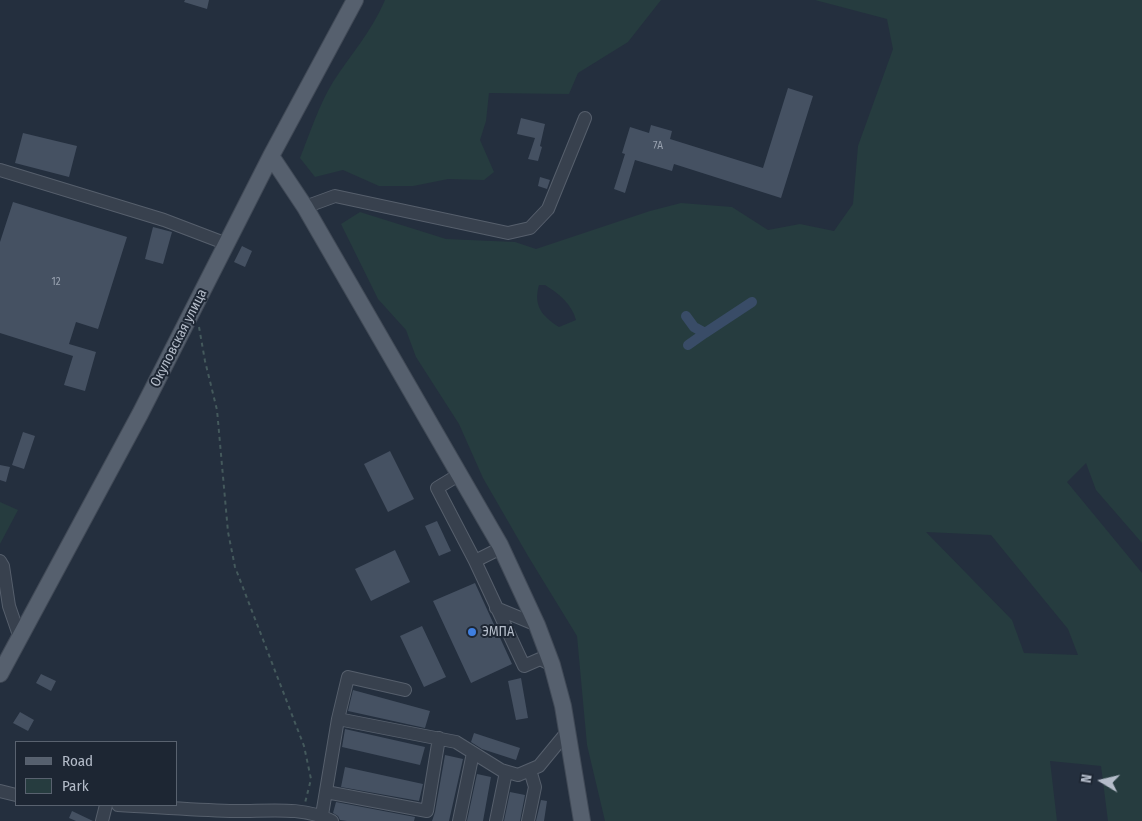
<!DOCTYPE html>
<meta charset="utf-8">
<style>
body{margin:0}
#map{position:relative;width:1142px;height:821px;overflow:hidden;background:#242f3e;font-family:"Fira Sans Condensed",sans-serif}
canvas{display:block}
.legend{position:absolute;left:15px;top:741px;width:162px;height:65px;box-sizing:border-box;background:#1d2633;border:1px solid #59626f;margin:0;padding:6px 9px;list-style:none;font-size:15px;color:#b4bcc9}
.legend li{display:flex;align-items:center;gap:10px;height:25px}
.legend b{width:25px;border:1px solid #59626f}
.north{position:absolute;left:1077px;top:756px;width:50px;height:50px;-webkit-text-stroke:4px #1d2633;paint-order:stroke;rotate:279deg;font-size:14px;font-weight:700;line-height:20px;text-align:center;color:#b4bcc9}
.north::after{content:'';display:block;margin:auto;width:18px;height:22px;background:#b4bcc9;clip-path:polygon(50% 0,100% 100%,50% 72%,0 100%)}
</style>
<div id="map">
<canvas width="1142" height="821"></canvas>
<ul class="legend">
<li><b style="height:6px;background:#56606e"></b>Road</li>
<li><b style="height:14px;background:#263c3f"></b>Park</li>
</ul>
<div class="north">N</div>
</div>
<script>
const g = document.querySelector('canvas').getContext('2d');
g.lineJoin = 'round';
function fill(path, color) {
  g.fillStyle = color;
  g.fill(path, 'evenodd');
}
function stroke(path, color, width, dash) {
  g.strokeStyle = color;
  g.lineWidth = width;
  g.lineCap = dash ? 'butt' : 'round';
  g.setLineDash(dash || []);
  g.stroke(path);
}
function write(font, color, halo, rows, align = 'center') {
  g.font = font + ' "Fira Sans Condensed",sans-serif';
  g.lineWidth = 4;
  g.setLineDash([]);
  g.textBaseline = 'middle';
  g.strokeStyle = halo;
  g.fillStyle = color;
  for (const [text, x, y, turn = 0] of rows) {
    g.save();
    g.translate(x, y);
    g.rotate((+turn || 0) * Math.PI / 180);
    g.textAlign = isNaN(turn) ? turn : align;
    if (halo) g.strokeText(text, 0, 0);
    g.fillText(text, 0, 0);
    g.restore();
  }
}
const green = new Path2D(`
 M 385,0 L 661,0 L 628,42 L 578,73 L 569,94 L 489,93 L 486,121 L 480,140 L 494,172 L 484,180 L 448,179 L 413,186 L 379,186 L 343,170 L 315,177 L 300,158 C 310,133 319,105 333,82 C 351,54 372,31 385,0 Z
 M 815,0 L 1142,0 L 1142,543 L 1096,490 L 1086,463 L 1067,482 L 1142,573 L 1142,821 L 1108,821 L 1101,766 L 1050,761 L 1057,821 L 605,821 L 587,745 L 577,636 L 528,556 L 483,478 L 459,424 L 416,357 L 406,330 L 378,299 L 341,224 L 360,212 L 446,239 L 515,242 L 536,249 L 650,211 L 681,203 L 732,207 L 768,230 L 800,224 L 834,231 L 853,204 L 858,146 L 893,49 L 887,19 ZM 539,285 L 545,285 C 558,293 572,304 576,320 L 559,327 C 542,316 533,306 539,285 ZM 926,532 L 991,535 L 1068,629 L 1078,655 L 1024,653 L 1012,620 Z
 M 0,502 L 18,510 L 0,544 Z`);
const canal = new Path2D(`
 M 686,316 L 694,327 L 705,333 L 752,302
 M 688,345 L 705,333`);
const building = new Path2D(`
 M 185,0 L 209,0 L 207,9 L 184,2 Z
 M 788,88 L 813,96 L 781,198 L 674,164 L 672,171 L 635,160 L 625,193 L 614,189 L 625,154 L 622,153 L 630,127 L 649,133 L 651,125 L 672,131 L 670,139 L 763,168 Z
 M 521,118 L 545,124 L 540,146 L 542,147 L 538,161 L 528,159 L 535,138 L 517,134 Z
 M 23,133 L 77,146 L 69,177 L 15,163 Z
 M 540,177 L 550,180 L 547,189 L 538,186 Z
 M 13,202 L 127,237 L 98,329 L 76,322 L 69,344 L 96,352 L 85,391 L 64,385 L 73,356 L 0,333 L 0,242 Z
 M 153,227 L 172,232 L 163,264 L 145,259 Z
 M 242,246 L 252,251 L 245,267 L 234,262 Z
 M 23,432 L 35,436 L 24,469 L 12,465 Z
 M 390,451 L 414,499 L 388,512 L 364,464 Z
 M 0,465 L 10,467 L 6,482 L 0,480 Z
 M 437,521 L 451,551 L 439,556 L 425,526 Z
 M 395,550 L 410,582 L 371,601 L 355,569 Z
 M 475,583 L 512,664 L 471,683 L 433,601 Z
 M 422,626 L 446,677 L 424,687 L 400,636 Z
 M 41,674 L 56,681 L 51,691 L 36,683 Z
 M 521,678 L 528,718 L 516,720 L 508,681 Z
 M 353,690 L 430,711 L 425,728 L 348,711 Z
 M 20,712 L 34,720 L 28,731 L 13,723 Z
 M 345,729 L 425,747 L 420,765 L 342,747 Z
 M 474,733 L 520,748 L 516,760 L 482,749 L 471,742 Z
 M 445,755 L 463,759 L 449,821 L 432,821 L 435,812 Z
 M 345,767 L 423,784 L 419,801 L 341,787 Z
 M 477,774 L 491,777 L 483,821 L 467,821 Z
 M 510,792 L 525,795 L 520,821 L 504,821 Z
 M 541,800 L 547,801 L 544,821 L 536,821 Z
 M 336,802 L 415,817 L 414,821 L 347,821 L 340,820 L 338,816 L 333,813 Z
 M 72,811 L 93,821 L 76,821 L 69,818 Z`);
const path = new Path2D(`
 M 199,327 L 205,361 L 217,410 L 228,532 L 235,567 L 304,746 L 311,779 L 305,803`);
const minor = new Path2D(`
 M 0,170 L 164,220 L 227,244
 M 305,207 L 335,196 L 508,233 L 530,228 L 548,209 L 585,118
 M 460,474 L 437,488 L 475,561 L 501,548
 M 0,561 L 3,566 L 9,606 L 20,638
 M 475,561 L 524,666 L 540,659 L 552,665
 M 496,608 L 537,625
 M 338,719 L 348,677 L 405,690
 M 0,791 L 16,795
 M 326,792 L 427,811 L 439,738
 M 118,805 C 156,807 193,810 230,811 C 263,812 301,805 332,821
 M 102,821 L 106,805
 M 321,821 L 338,719 L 456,742 L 501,770 L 518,775 L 539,766 L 567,732
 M 459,821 L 473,753
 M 496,821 L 506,772
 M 528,821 L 535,787 L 530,770`);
const major = new Path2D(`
 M 271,156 L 305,207 L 500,545 L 537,625 L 552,665 L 563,706 L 582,821
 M 0,674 L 140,414 L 271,156 L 355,0`);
const markers = [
 [472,632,5,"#3f7fe0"]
];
const numberNames = [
 ["7А",658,146],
 ["12",56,282]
];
const streetNames = [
 ["Окуловская улица",179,338,-63]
];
const poiNames = [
 ["ЭМПА",482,632]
];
fill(green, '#263c3f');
stroke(canal, '#394c67', 10);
fill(building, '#455162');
stroke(minor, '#565f6c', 14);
stroke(major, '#414a57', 18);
stroke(path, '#44595c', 2, [4, 4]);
stroke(minor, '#38414e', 12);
stroke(major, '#56606e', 16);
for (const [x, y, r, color] of markers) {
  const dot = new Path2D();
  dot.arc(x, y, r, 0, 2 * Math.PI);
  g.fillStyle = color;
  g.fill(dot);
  stroke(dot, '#1d2633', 2);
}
write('11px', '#98a1af', null, numberNames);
write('14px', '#b4bcc9', '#1d2633', streetNames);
write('14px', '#b4bcc9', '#1d2633', poiNames, 'left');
</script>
